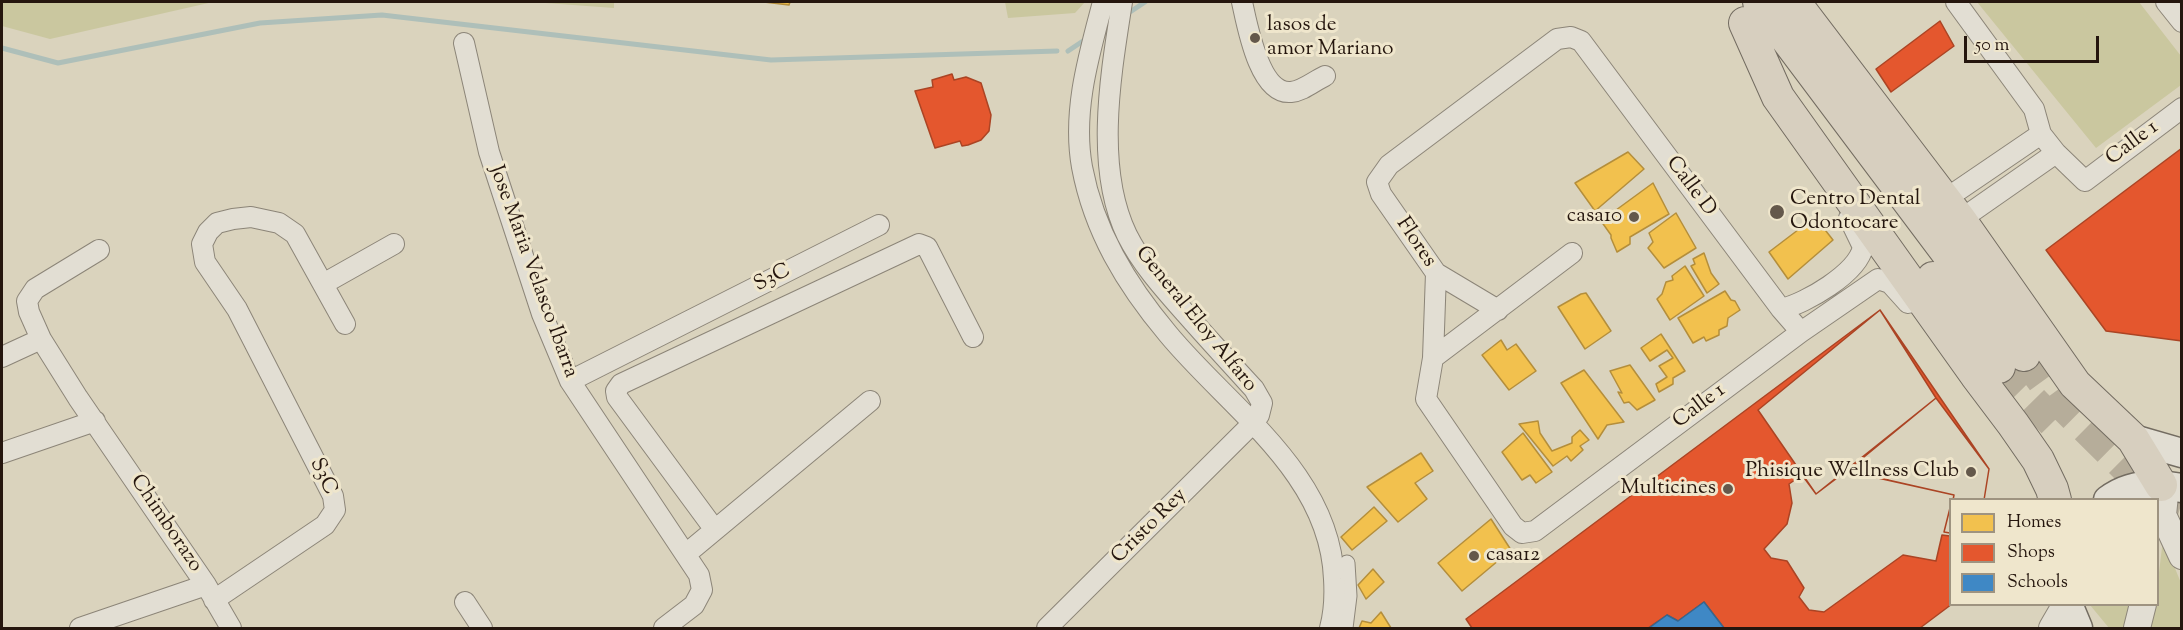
<!DOCTYPE html>
<style>
body{margin:0}
#map{position:relative;width:2183px;height:630px;overflow:hidden;background:#dad3bd;font-family:"Sorts Mill Goudy",serif}
canvas{display:block}
.frame{position:absolute;inset:0;border:3px solid #25160e;pointer-events:none}
.legend{position:absolute;left:1949px;top:498px;width:210px;height:108px;box-sizing:border-box;background:#efe6cc;border:2px solid #9e9380;margin:0;padding:8px 10px;list-style:none;font-size:18px;color:#25160e}
.legend li{display:flex;align-items:center;gap:12px;height:30px}
.legend b{width:30px;border:2px solid #9e9380}
.scale{position:absolute;left:1964px;top:36px;width:135px;height:27px;box-sizing:border-box;border:3px solid #25160e;border-top:0;padding-left:8px;font-size:18px;line-height:21px;white-space:nowrap;color:#25160e;-webkit-text-stroke:4px #efe6cc;paint-order:stroke}
</style>
<div id="map">
<canvas width="2183" height="630"></canvas>
<div class="frame"></div>
<ul class="legend">
<li><b style="height:16px;background:#f2c14e"></b>Homes</li>
<li><b style="height:16px;background:#e4572e"></b>Shops</li>
<li><b style="height:16px;background:#3f88c5"></b>Schools</li>
</ul>
<div class="scale">50 m</div>
</div>
<script>
const g = document.querySelector('canvas').getContext('2d');
g.lineJoin = 'round';
function fill(path, color) {
  g.fillStyle = color;
  g.fill(path, 'evenodd');
}
function stroke(path, color, width, dash) {
  g.strokeStyle = color;
  g.lineWidth = width;
  g.lineCap = dash ? 'butt' : 'round';
  g.setLineDash(dash || []);
  g.stroke(path);
}
function write(font, color, halo, rows, align = 'center') {
  g.font = font + ' "Sorts Mill Goudy",serif';
  g.lineWidth = 6;
  g.setLineDash([]);
  g.textBaseline = 'middle';
  g.strokeStyle = halo;
  g.fillStyle = color;
  for (const [text, x, y, turn = 0] of rows) {
    g.save();
    g.translate(x, y);
    g.rotate((+turn || 0) * Math.PI / 180);
    g.textAlign = isNaN(turn) ? turn : align;
    if (halo) g.strokeText(text, 0, 0);
    g.fillText(text, 0, 0);
    g.restore();
  }
}
const green = new Path2D(`
 M 2,2 L 213,2 L 50,39 L 2,26 Z
 M 532,2 L 614,2 L 614,8 Z
 M 1005,2 L 1085,2 L 1075,13 L 1008,18 Z
 M 1977,2 L 2139,2 L 2181,56 L 2181,85 L 2096,148 Z
 M 2163,539 L 2181,583 L 2181,628 L 2151,628 L 2154,605 L 2158,604 L 2158,581 Z
 M 2090,605 L 2135,605 L 2133,628 L 2109,628 Z`);
const homes = new Path2D(`
 M 764,2 L 790,2 L 789,5 Z
 M 1628,152 L 1644,169 L 1595,211 L 1575,183 Z
 M 1653,183 L 1669,214 L 1630,237 L 1630,244 L 1617,252 L 1611,238 L 1611,235 L 1601,221 Z
 M 1676,213 L 1696,248 L 1664,268 L 1648,248 L 1653,242 L 1649,233 Z
 M 1815,217 L 1833,240 L 1788,279 L 1769,252 Z
 M 1704,253 L 1711,273 L 1719,284 L 1707,293 L 1691,266 L 1695,264 L 1693,259 Z
 M 1685,266 L 1704,296 L 1670,320 L 1657,299 L 1662,294 L 1666,282 L 1673,280 L 1672,276 Z
 M 1725,291 L 1731,300 L 1735,301 L 1740,310 L 1728,318 L 1727,326 L 1719,330 L 1719,335 L 1706,341 L 1704,337 L 1693,343 L 1678,318 Z
 M 1586,293 L 1611,331 L 1585,349 L 1558,307 L 1581,294 Z
 M 1661,334 L 1685,371 L 1673,378 L 1673,384 L 1659,392 L 1656,384 L 1667,377 L 1659,366 L 1673,358 L 1667,350 L 1650,361 L 1641,348 Z
 M 1501,340 L 1507,350 L 1516,344 L 1536,371 L 1509,390 L 1482,355 Z
 M 1630,365 L 1655,400 L 1637,410 L 1629,402 L 1624,403 L 1618,392 L 1622,393 L 1610,371 Z
 M 1584,370 L 1624,422 L 1607,425 L 1598,439 L 1561,383 Z
 M 1538,421 L 1540,433 L 1552,451 L 1572,443 L 1572,437 L 1580,430 L 1589,440 L 1580,446 L 1583,450 L 1571,461 L 1567,456 L 1553,466 L 1519,424 Z
 M 1523,433 L 1552,472 L 1536,483 L 1530,475 L 1522,480 L 1502,452 Z
 M 1421,453 L 1433,471 L 1415,483 L 1427,499 L 1398,522 L 1367,487 Z
 M 1374,507 L 1387,521 L 1352,550 L 1341,537 Z
 M 1491,519 L 1511,550 L 1462,591 L 1438,563 Z
 M 1373,569 L 1384,582 L 1366,599 L 1358,585 Z
 M 1381,612 L 1391,628 L 1359,628 L 1362,621 L 1371,623 Z`);
const shops = new Path2D(`
 M 1940,21 L 1954,46 L 1891,92 L 1876,69 Z
 M 952,74 L 954,80 L 966,77 L 981,83 L 991,115 L 989,131 L 981,140 L 968,145 L 962,146 L 960,141 L 935,148 L 915,91 L 933,87 L 932,80 Z
 M 2182,148 L 2182,341 L 2106,331 L 2046,250 Z
 M 1880,310 L 1936,398 L 1816,494 L 1758,410 Z
 M 1880,310 L 1989,469 L 1984,500 L 1953,500 L 1954,495 L 1860,474 L 1853,466 L 1816,494 L 1802,475 L 1789,484 L 1792,503 L 1787,524 L 1764,549 L 1771,558 L 1787,561 L 1804,588 L 1799,597 L 1809,610 L 1824,612 L 1903,555 L 1936,561 L 1942,535 L 1950,536 L 1950,604 L 1952,604 L 1920,628 L 1724,628 L 1704,602 L 1678,621 L 1667,615 L 1648,628 L 1472,628 L 1466,619 Z
 M 1936,398 L 1989,469 L 1984,500 L 1953,500 L 1954,495 L 1888,480 L 1887,477 L 1860,474 L 1853,466 Z
 M 1950,508 L 1950,533 L 1944,532 Z
 M 1950,508 L 1950,533 L 1944,532 Z`);
const schools = new Path2D(`
 M 1704,602 L 1724,628 L 1649,628 L 1667,615 L 1678,621 Z`);
const stream = new Path2D(`
 M 1127,14 L 1145,2
 M 2,48 L 58,63 L 260,23 L 382,15 L 771,60 L 1057,51
 M 1068,51 L 1089,37`);
const primaryTunnel = new Path2D(`
 M 2024,355 L 2054,396 L 2147,488 L 2156,494 L 2182,502
 M 1999,367 L 2053,422`);
const pedestrian = new Path2D(`
 M 1345,628 L 1349,596 L 1347,563`);
const minor = new Path2D(`
 M 1103,2 C 1089,55 1072,111 1082,167 C 1094,231 1126,284 1168,334 C 1230,409 1330,473 1334,579 C 1335,595 1334,613 1330,628
 M 1242,2 C 1247,24 1259,95 1291,92 C 1303,91 1314,81 1325,76
 M 1956,2 L 2034,109 L 2041,134 L 2056,153 L 2085,181 L 2182,108
 M 2166,2 L 2182,22
 M 464,43 L 489,152 L 542,314 L 570,381 L 699,575 L 702,590 L 694,605 L 664,628
 M 1944,200 L 2041,134
 M 1960,220 L 2056,153
 M 1436,273 L 1498,310
 M 323,284 L 394,244
 M 1781,309 C 1805,304 1858,273 1863,247 L 1849,218
 M 1801,332 L 1781,309 L 1581,41 L 1571,37 L 1557,39 L 1389,165 L 1377,182 L 1381,194 L 1436,273 L 1433,358 L 1426,399 L 1513,526 L 1522,533 L 1535,531 L 1801,332 L 1878,279 L 1890,283 L 1908,303
 M 41,339 L 29,312 L 27,301 L 35,289 L 99,250
 M 2,357 L 41,339 L 78,398 L 206,585 L 231,628
 M 1433,358 L 1572,253
 M 570,381 L 879,225
 M 2,453 L 95,421
 M 715,530 L 617,397 L 616,391 L 621,384 L 919,244 L 927,247 L 973,337
 M 686,554 L 870,401
 M 214,600 L 325,525 L 335,510 L 333,496 L 237,309 L 205,262 L 202,244 L 208,232 L 217,223 L 233,219 L 251,217 L 279,223 L 295,234 L 345,324
 M 465,602 L 482,628
 M 80,628 L 206,585
 M 1047,628 L 1252,424 L 1259,415 L 1262,403 L 1254,389 C 1232,365 1209,340 1187,315 C 1165,290 1142,265 1127,235 C 1094,167 1111,73 1122,2`);
const tertiary = new Path2D(`
 M 2166,485 L 2163,515 L 2182,556
 M 2052,628 L 2066,604
 M 2137,628 L 2143,604`);
const secondary = new Path2D(`
 M 2133,439 L 2182,453
 M 2108,500 C 2129,484 2157,483 2182,488
 M 2068,604 L 2078,628`);
const primary = new Path2D(`
 M 1759,2 L 2024,355
 M 1792,2 L 1798,7 L 1960,220 L 2075,384 L 2133,439 L 2161,485
 M 1745,23 L 1778,97 L 1976,375 L 2013,424 L 2038,460 L 2052,489 L 2055,500
 M 1933,278 L 1999,367`);
const markers = [
 [1255,38,6,"#64584b"],
 [1777,212,8,"#64584b"],
 [1634,217,6,"#64584b"],
 [1971,472,6,"#64584b"],
 [1728,489,6,"#64584b"],
 [1474,556,6,"#64584b"]
];
const poiNames = [
 ["lasos de",1267,26],
 ["amor Mariano",1267,50],
 ["Centro Dental",1790,200],
 ["Odontocare",1790,224],
 ["casa10",1622,217,"right"],
 ["Phisique Wellness Club",1959,472,"right"],
 ["Multicines",1716,489,"right"],
 ["casa12",1486,556]
];
const streetNames = [
 ["Calle 1",2133,144,-37],
 ["Calle D",1690,187,53],
 ["Flores",1415,243,56],
 ["Jose Maria Velasco Ibarra",532,272,70],
 ["S3C",773,279,-27],
 ["General Eloy Alfaro",1195,320,51],
 ["Calle 1",1700,407,-37],
 ["S3C",322,477,65],
 ["Chimborazo",165,524,56],
 ["Cristo Rey",1150,527,-45]
];
fill(green, '#cac79f');
fill(homes, '#f2c14e');
stroke(homes, '#b48e3b', 1.5);
fill(shops, '#e4572e');
stroke(shops, '#ab4424', 1.5);
fill(schools, '#3f88c5');
stroke(schools, '#37668e', 1.5);
stroke(stream, '#aebfb9', 5);
stroke(primaryTunnel, '#b6ad9a', 32, [32, 16]);
stroke(pedestrian, '#8c8578', 17);
stroke(minor, '#8c8578', 22);
stroke(tertiary, '#8c8578', 28);
stroke(secondary, '#736c61', 31);
stroke(primary, '#736c61', 34);
stroke(pedestrian, '#e2ded3', 15);
stroke(minor, '#e2ded3', 20);
stroke(tertiary, '#e2ded3', 26);
stroke(secondary, '#e2ded3', 28);
stroke(primary, '#d7cfbf', 32);
for (const [x, y, r, color] of markers) {
  const dot = new Path2D();
  dot.arc(x, y, r, 0, 2 * Math.PI);
  g.fillStyle = color;
  g.fill(dot);
  stroke(dot, '#efe6cc', 2);
}
write('21px', '#25160e', '#efe6cc', poiNames, 'left');
write('21px', '#25160e', '#efe6cc', streetNames);
</script>
